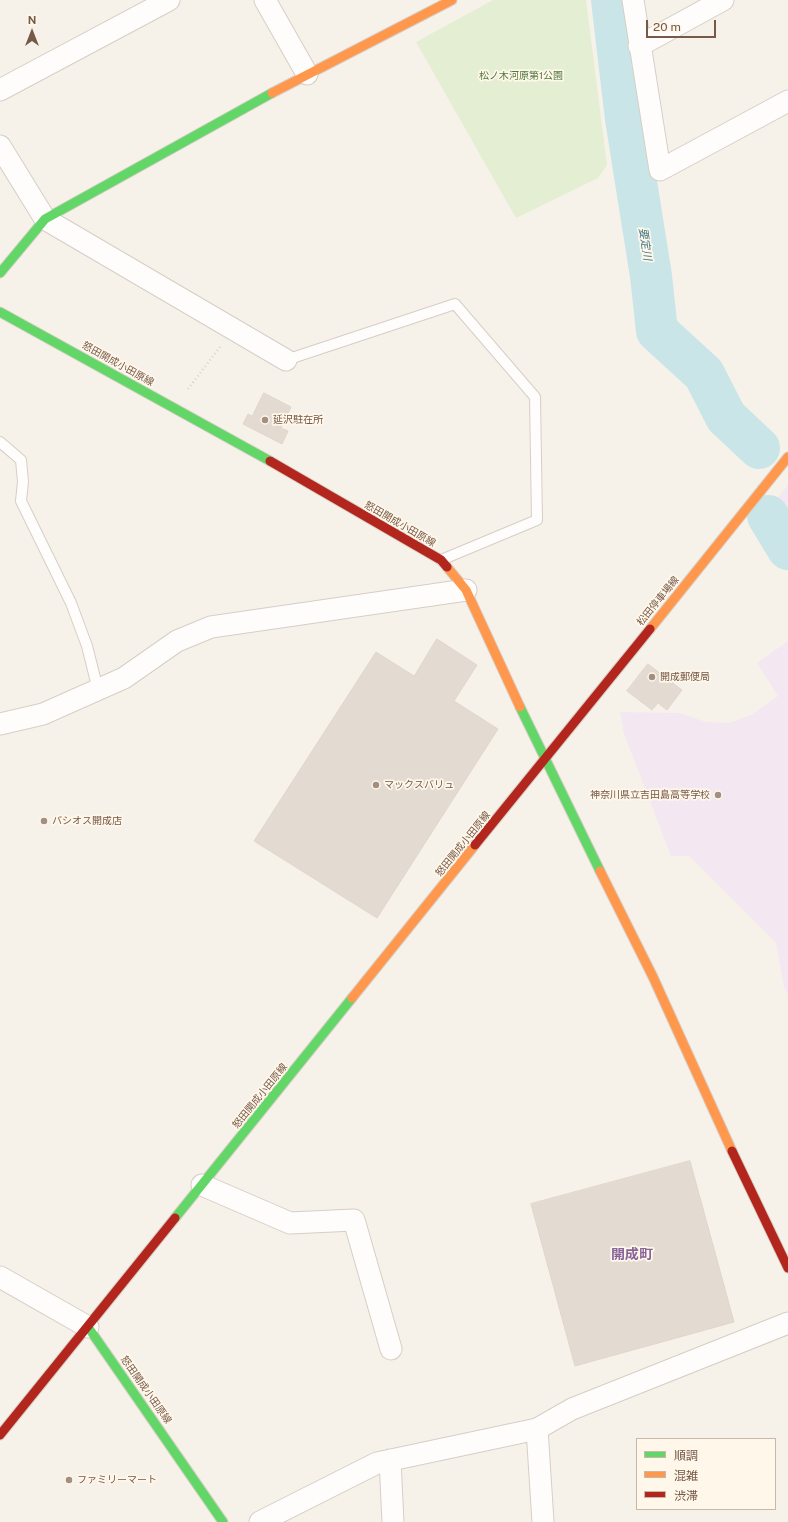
<!DOCTYPE html>
<meta charset="utf-8">
<style>
body{margin:0}
#map{position:relative;width:788px;height:1522px;overflow:hidden;background:#f7f2e9;font-family:"Public Sans","Noto Sans JP",sans-serif}
canvas{display:block}
.legend{position:absolute;left:636px;top:1438px;width:140px;height:72px;box-sizing:border-box;background:#fff7ea;border:1px solid #c8b8a9;margin:0;padding:5px 7px;list-style:none;font-size:12px;color:#765948}
.legend li{display:flex;align-items:center;gap:8px;height:20px}
.legend b{width:20px;border:1px solid #c8b8a9}
.north{position:absolute;left:12px;top:12px;width:40px;height:40px;-webkit-text-stroke:3px #fff7ea;paint-order:stroke;rotate:0deg;font-size:11px;font-weight:700;line-height:16px;text-align:center;color:#765948}
.north::after{content:'';display:block;margin:auto;width:14px;height:18px;background:#765948;clip-path:polygon(50% 0,100% 100%,50% 72%,0 100%)}
.scale{position:absolute;left:646px;top:20px;width:70px;height:18px;box-sizing:border-box;border:2px solid #765948;border-top:0;padding-left:5px;font-size:12px;line-height:14px;white-space:nowrap;color:#765948;-webkit-text-stroke:3px #fff7ea;paint-order:stroke}
</style>
<div id="map">
<canvas width="788" height="1522"></canvas>
<ul class="legend">
<li><b style="height:5px;background:#63d668"></b>順調</li>
<li><b style="height:5px;background:#ff974d"></b>混雑</li>
<li><b style="height:5px;background:#b3261e"></b>渋滞</li>
</ul>
<div class="north">N</div>
<div class="scale">20 m</div>
</div>
<script>
const g = document.querySelector('canvas').getContext('2d');
g.lineJoin = 'round';
function fill(path, color) {
  g.fillStyle = color;
  g.fill(path, 'evenodd');
}
function stroke(path, color, width, dash) {
  g.strokeStyle = color;
  g.lineWidth = width;
  g.lineCap = dash ? 'butt' : 'round';
  g.setLineDash(dash || []);
  g.stroke(path);
}
function write(font, color, halo, rows, align = 'center') {
  g.font = font + ' "Public Sans","Noto Sans JP",sans-serif';
  g.lineWidth = 3.5;
  g.setLineDash([]);
  g.textBaseline = 'middle';
  g.strokeStyle = halo;
  g.fillStyle = color;
  for (const [text, x, y, turn = 0] of rows) {
    g.save();
    g.translate(x, y);
    g.rotate((+turn || 0) * Math.PI / 180);
    g.textAlign = isNaN(turn) ? turn : align;
    if (halo) g.strokeText(text, 0, 0);
    g.fillText(text, 0, 0);
    g.restore();
  }
}
const education = new Path2D(`
 M 788,485 L 788,537 L 777,499 Z
 M 788,641 L 788,995 L 784,987 L 776,943 L 689,856 L 671,856 L 624,734 L 620,712 L 680,713 L 706,722 L 729,723 L 753,714 L 778,696 L 757,663 Z`);
const green = new Path2D(`
 M 493,0 L 586,0 L 607,165 L 598,178 L 516,218 L 416,42 Z`);
const river = new Path2D(`
 M 612,0 L 626,119 L 651,276 L 657,331 L 704,374 L 726,417 L 759,448
 M 768,516 L 788,549`);
const building = new Path2D(`
 M 264,393 L 291,407 L 281,428 L 288,431 L 282,444 L 243,424 L 248,414 L 252,416 Z
 M 437,639 L 477,665 L 454,701 L 498,729 L 377,918 L 254,841 L 376,652 L 414,676 Z
 M 648,664 L 682,690 L 667,710 L 658,703 L 652,710 L 627,691 Z
 M 690,1161 L 734,1322 L 575,1366 L 531,1204 Z`);
const path = new Path2D(`
 M 188,389 L 220,347`);
const lane = new Path2D(`
 M 286,360 L 455,304 L 535,397 L 537,520 L 441,560
 M 0,442 L 21,460 L 23,482 L 21,501 L 71,603 L 87,646 L 98,690`);
const street = new Path2D(`
 M 265,0 L 307,74
 M 633,0 L 660,170 L 788,101
 M 639,46 L 723,0
 M 0,90 L 169,0
 M 0,146 L 45,219 L 286,360
 M 0,724 L 43,714 L 124,678 L 177,641 L 211,627 L 466,590
 M 202,1185 L 290,1223 L 354,1220 L 391,1349
 M 0,1277 L 88,1327
 M 537,1429 L 543,1522
 M 390,1460 L 393,1522
 M 260,1522 L 377,1463 L 537,1429 L 572,1409 L 788,1323`);
const fast = new Path2D(`
 M 0,273 L 45,219 L 272,93
 M 0,312 L 270,461
 M 520,707 L 600,871
 M 175,1218 L 352,998
 M 88,1327 L 223,1522`);
const slow = new Path2D(`
 M 272,93 L 452,0
 M 447,567 L 466,590 L 520,707
 M 650,629 L 788,457
 M 600,871 L 653,977 L 732,1151
 M 352,998 L 475,845`);
const jam = new Path2D(`
 M 270,461 L 441,560 L 447,567
 M 475,845 L 650,629
 M 732,1151 L 788,1268
 M 0,1435 L 175,1218`);
const markers = [
 [265,420,4,"#a38f80"],
 [652,677,4,"#a38f80"],
 [376,785,4,"#a38f80"],
 [718,795,4,"#a38f80"],
 [44,821,4,"#a38f80"],
 [69,1480,4,"#a38f80"]
];
const parkNames = [
 ["松ノ木河原第1公園",521,76]
];
const streetNames = [
 ["怒田開成小田原線",118,364,29],
 ["怒田開成小田原線",400,524,30],
 ["松田停車場線",658,601,-51],
 ["怒田開成小田原線",463,844,-51],
 ["怒田開成小田原線",260,1096,-51],
 ["怒田開成小田原線",146,1390,55]
];
const poiNames = [
 ["延沢駐在所",273,420],
 ["開成郵便局",660,677],
 ["マックスバリュ",384,785],
 ["神奈川県立吉田島高等学校",710,795,"right"],
 ["パシオス開成店",52,821],
 ["ファミリーマート",77,1480]
];
const waterNames = [
 ["要定川",645,244,82]
];
const districtNames = [
 ["開成町",632,1255]
];
fill(education, '#f3e8f2');
fill(green, '#e3eed3');
stroke(river, '#cae5e8', 42);
fill(building, '#e3dad1');
stroke(building, '#e0d5cb', 1);
stroke(lane, '#d6cec6', 12);
stroke(street, '#d6cec6', 23);
stroke(fast, '#d6cec6', 11);
stroke(slow, '#d6cec6', 11);
stroke(jam, '#d6cec6', 11);
stroke(path, '#dad2cc', 2.5, [1, 3]);
stroke(lane, '#fefdfc', 10);
stroke(street, '#fefdfc', 21);
stroke(fast, '#63d668', 9);
stroke(slow, '#ff974d', 9);
stroke(jam, '#b3261e', 9);
for (const [x, y, r, color] of markers) {
  const dot = new Path2D();
  dot.arc(x, y, r, 0, 2 * Math.PI);
  g.fillStyle = color;
  g.fill(dot);
  stroke(dot, '#fff7ea', 1.5);
}
write('10px', '#517c40', '#fff7ea', parkNames);
write('10px', '#765948', '#fff7ea', streetNames);
write('10px', '#765948', '#fff7ea', poiNames, 'left');
write('italic 11px', '#3f7783', '#fff7ea', waterNames);
write('bold 14px', '#88649a', '#fff7ea', districtNames);
</script>
